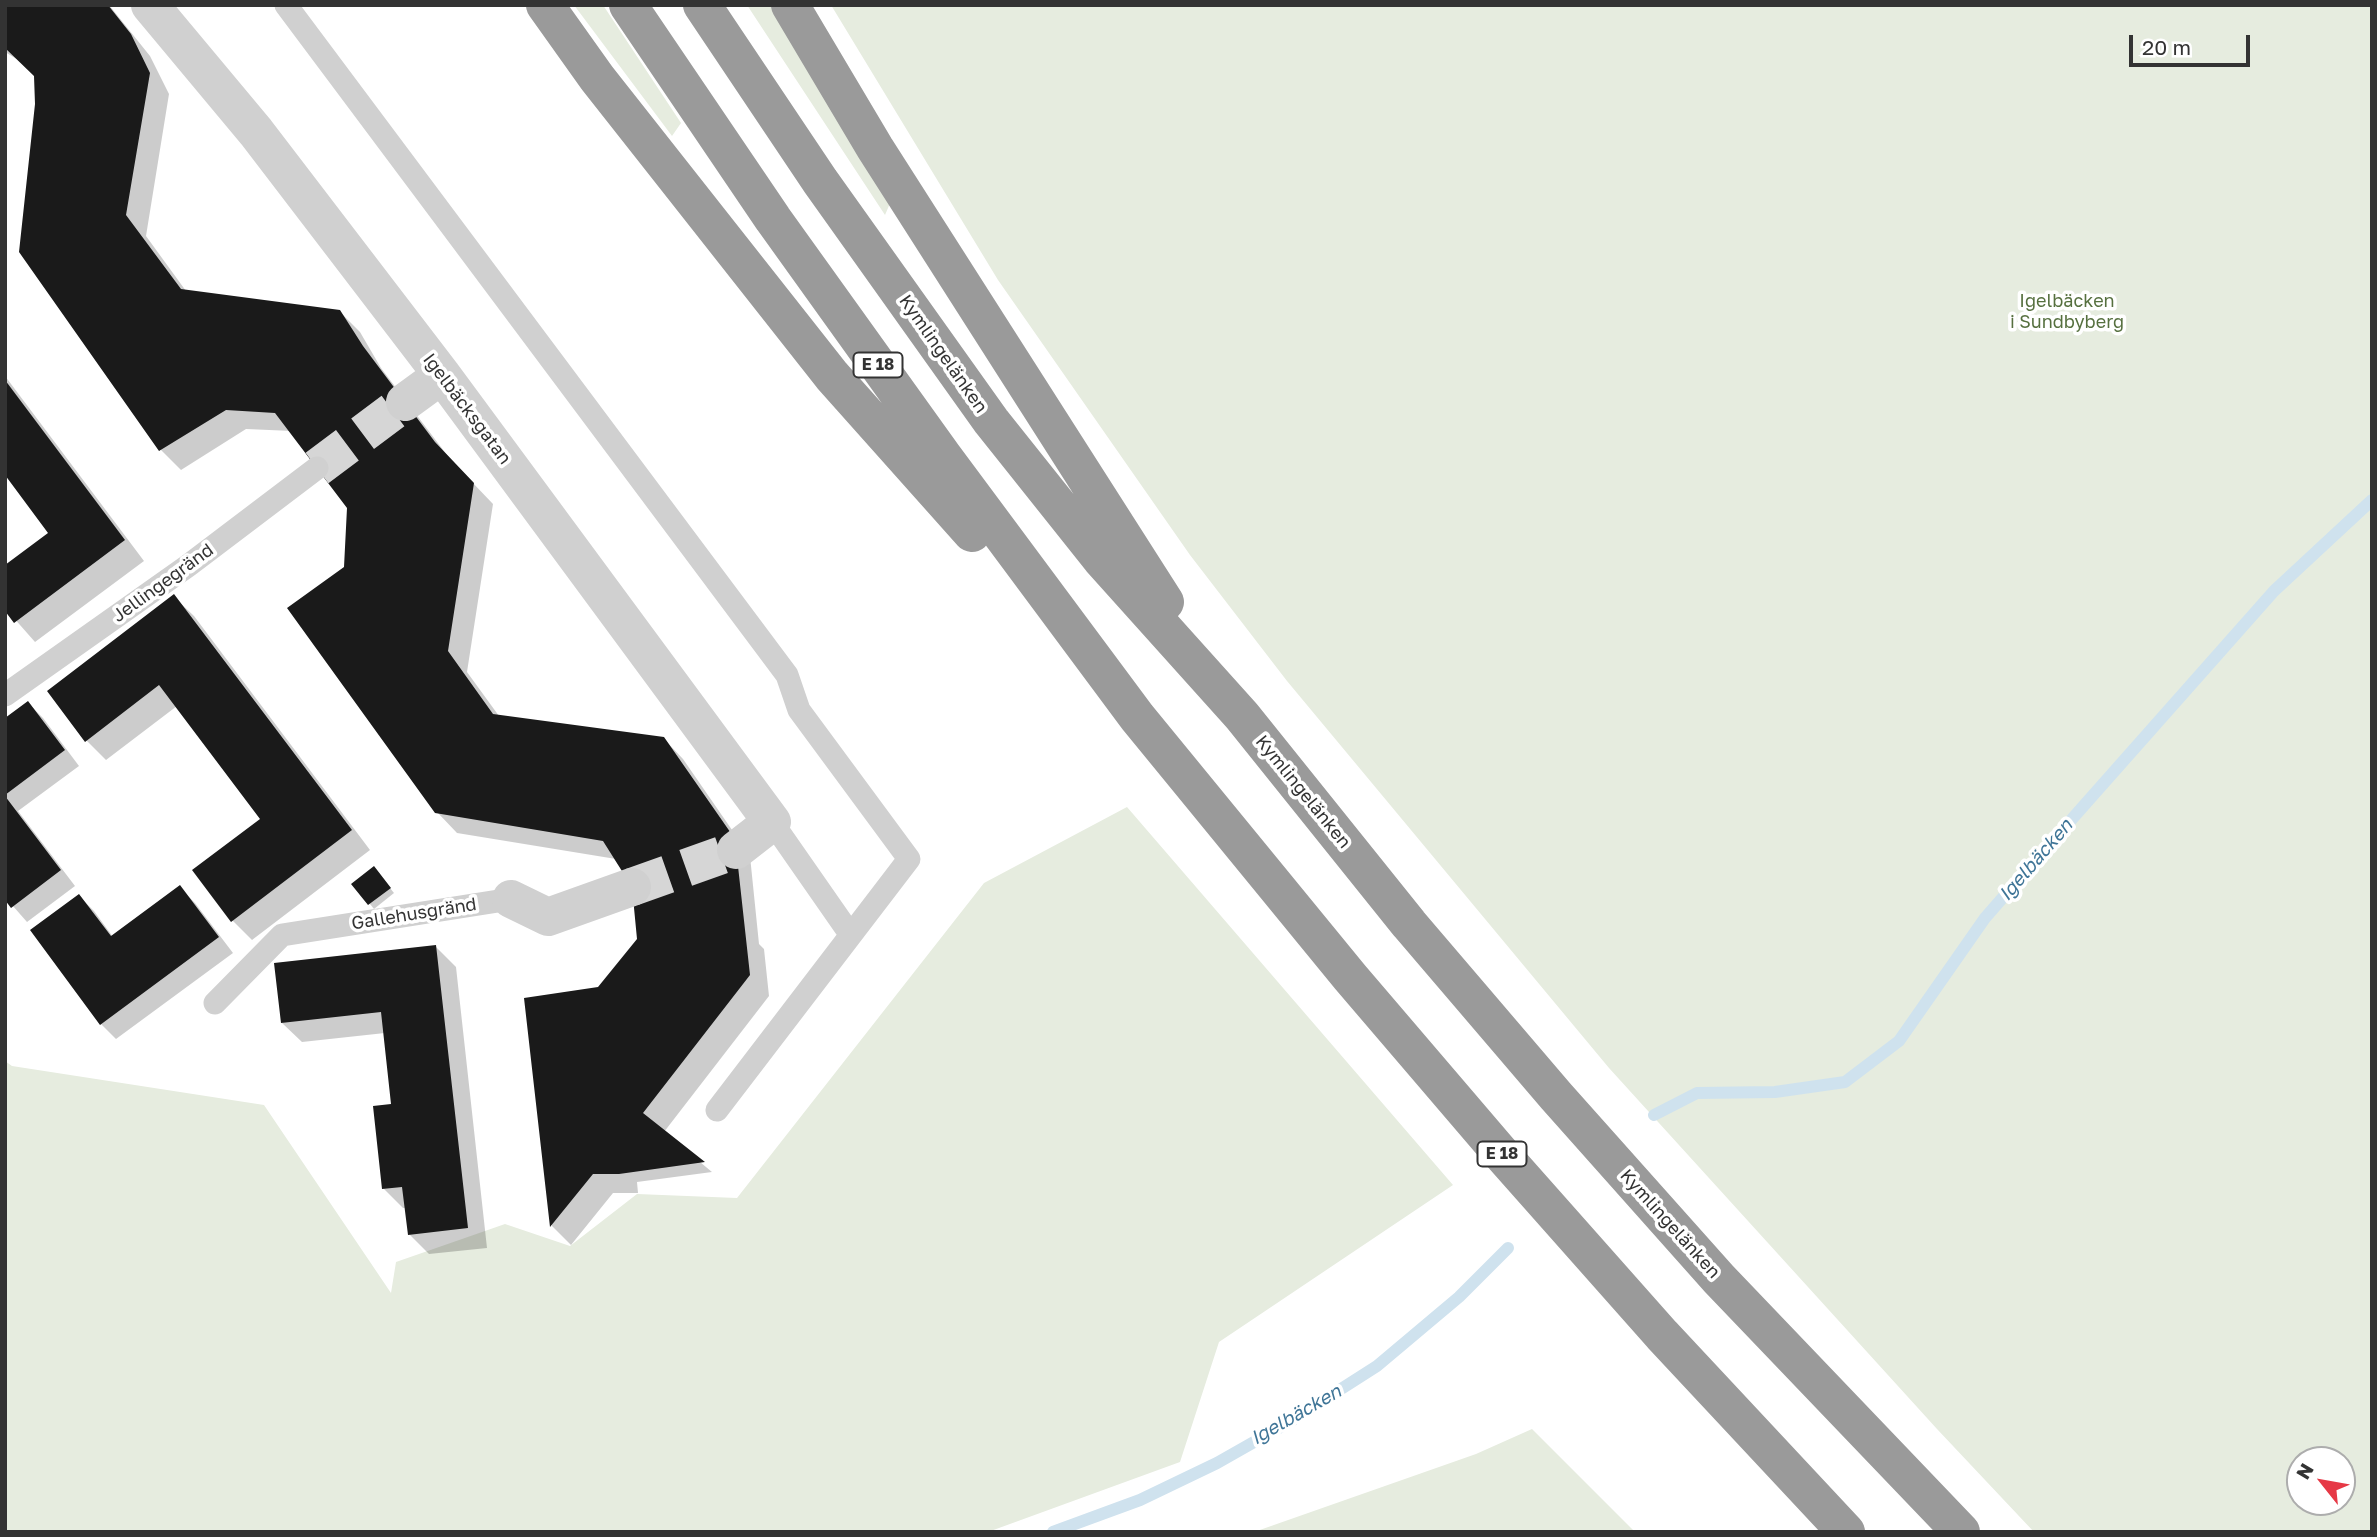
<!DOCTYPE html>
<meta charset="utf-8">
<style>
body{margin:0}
#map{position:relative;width:2377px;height:1537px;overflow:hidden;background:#fff;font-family:"Golos Text",sans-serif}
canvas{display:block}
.frame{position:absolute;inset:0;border:7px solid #333;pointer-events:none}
.north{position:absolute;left:2286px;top:1446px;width:70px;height:70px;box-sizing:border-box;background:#fff;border:2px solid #adadad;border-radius:50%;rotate:301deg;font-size:19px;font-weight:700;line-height:28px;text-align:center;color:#333}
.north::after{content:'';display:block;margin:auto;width:24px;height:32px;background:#e63946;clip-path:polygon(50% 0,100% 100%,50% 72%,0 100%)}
.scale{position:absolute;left:2129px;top:35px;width:121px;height:32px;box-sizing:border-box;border:4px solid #333;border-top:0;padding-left:9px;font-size:21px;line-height:24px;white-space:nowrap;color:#333;-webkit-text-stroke:5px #fff;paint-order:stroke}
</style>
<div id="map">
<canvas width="2377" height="1537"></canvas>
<div class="frame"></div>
<div class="north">N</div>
<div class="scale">20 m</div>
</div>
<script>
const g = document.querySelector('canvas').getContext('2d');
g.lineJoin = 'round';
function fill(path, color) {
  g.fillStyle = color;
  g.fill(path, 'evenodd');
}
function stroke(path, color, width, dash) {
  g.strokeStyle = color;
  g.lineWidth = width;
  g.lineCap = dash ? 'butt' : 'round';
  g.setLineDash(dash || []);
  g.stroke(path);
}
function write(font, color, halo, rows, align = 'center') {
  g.font = font + ' "Golos Text",sans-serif';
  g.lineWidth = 7;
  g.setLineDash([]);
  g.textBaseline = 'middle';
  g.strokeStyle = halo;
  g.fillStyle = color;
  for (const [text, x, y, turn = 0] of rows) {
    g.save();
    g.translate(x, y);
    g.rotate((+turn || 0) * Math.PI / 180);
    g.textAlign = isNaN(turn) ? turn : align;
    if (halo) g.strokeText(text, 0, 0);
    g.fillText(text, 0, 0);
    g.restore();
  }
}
const green = new Path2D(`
 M 574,5 L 603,5 L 681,123 L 672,136 Z
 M 747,5 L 775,5 L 891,201 L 885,215 Z
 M 831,5 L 2372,5 L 2372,1532 L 2034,1532 L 1937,1429 L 1609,1068 L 1287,681 L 1190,555 L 998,280 ZM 2342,1460 L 2342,1502 L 2300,1502 L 2300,1460 Z
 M 1127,807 L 1453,1185 L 1219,1342 L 1180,1462 L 988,1532 L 5,1532 L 5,1061 L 12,1066 L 264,1105 L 391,1293 L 396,1262 L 505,1224 L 570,1246 L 637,1194 L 737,1198 L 984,883 Z
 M 1532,1429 L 1635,1532 L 1254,1532 L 1476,1454 Z`);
const shadow = new Path2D(`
 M 5,5 L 109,5 L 150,56 L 169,94 L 146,236 L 186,291 L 339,311 L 360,332 L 381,368 L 450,459 L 493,504 L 467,672 L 499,716 L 663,738 L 683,759 L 750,856 L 759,944 L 764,949 L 769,996 L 664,1132 L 712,1172 L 637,1182 L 638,1193 L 613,1193 L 571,1245 L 552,1226 L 526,999 L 599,989 L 639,940 L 634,887 L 616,859 L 457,833 L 437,812 L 345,568 L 349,508 L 292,431 L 246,429 L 181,470 L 161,450 L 37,104 L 36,76 L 20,61 L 5,52 Z
 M 5,376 L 144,561 L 35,642 L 5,608 L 51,533 L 5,472 Z
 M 174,597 L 194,616 L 370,850 L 252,940 L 232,920 L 263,819 L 177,706 L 106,760 L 86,740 Z
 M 28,703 L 43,718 L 79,766 L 18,811 L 75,886 L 27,922 L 5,897 L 5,720 Z
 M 378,873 L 394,893 L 374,909 L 354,884 Z
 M 180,888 L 195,903 L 233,953 L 116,1039 L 101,1024 L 32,930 L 79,896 L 94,911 L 113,937 Z
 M 436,947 L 456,967 L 487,1248 L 429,1254 L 409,1234 L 406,1208 L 403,1208 L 383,1188 L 393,1105 L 385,1033 L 302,1042 L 282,1023 Z`);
const stream = new Path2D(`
 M 1654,1115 L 1697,1093 L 1775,1092 L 1845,1082 L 1899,1041 L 1985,918 L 2033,863 L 2274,591 L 2372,500
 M 1053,1532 L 1140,1500 L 1217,1463 L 1291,1421 L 1377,1366 L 1459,1297 L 1508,1248`);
const building = new Path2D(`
 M 5,5 L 108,5 L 131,34 L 150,73 L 126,215 L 181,289 L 340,310 L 363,346 L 435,442 L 474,483 L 448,651 L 493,714 L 664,737 L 735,839 L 750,975 L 643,1113 L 705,1162 L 619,1174 L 593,1174 L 550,1227 L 524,998 L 598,987 L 637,939 L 632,887 L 603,841 L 435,813 L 287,608 L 344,567 L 347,508 L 275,413 L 226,410 L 159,451 L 19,252 L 35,104 L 34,76 L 5,48 Z
 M 5,380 L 125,540 L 14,623 L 5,611 L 5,565 L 48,533 L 5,475 Z
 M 174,594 L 352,830 L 231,922 L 192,870 L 260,819 L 159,685 L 85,742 L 47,691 Z
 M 28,701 L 65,750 L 5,795 L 5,718 Z
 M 5,796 L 61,870 L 11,908 L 5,900 Z
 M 374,866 L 391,888 L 368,905 L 351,884 Z
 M 180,885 L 219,937 L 100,1025 L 30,930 L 79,894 L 111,936 Z
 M 436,945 L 468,1228 L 408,1235 L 402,1187 L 382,1189 L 373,1106 L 391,1104 L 381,1012 L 281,1023 L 274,963 Z`);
const minorTunnel = new Path2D(`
 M 317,468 L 405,402
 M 632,887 L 736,850`);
const service = new Path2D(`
 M 286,5 L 787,675 L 799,710 L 909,859 L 717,1110
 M 5,695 L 189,565 L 317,468
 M 772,822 L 850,934
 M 215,1003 L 282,935 L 511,899`);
const minor = new Path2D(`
 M 150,5 L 256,132 L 442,375 L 772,822 L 736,850
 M 405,402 L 442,375
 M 511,899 L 548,917 L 632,887`);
const motorway = new Path2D(`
 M 545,5 L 597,78 L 832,376 L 972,533
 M 628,5 L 773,219 L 943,456 L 1137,717 L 1350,977 L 1498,1150 L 1662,1335 L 1846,1532
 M 702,5 L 820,181 L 991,421 L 1101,559 L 1242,716 L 1409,924 L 1556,1096 L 1719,1279 L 1961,1532
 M 790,5 L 875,148 L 1165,602`);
const shields = [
 [878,365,49],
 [1502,1154,49]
];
const shieldNames = [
 ["E 18",878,365],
 ["E 18",1502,1154]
];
const parkNames = [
 ["Igelbäcken",2067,301],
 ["i Sundbyberg",2067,322]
];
const streetNames = [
 ["Kymlingelänken",943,354,55],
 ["Igelbäcksgatan",467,409,53],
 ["Jellingegränd",163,583,-36],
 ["Kymlingelänken",1303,792,51],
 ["Gallehusgränd",414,914,-9],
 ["Kymlingelänken",1670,1224,48]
];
const waterNames = [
 ["Igelbäcken",2036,860,-49],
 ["Igelbäcken",1296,1415,-30]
];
fill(green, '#e6ecdf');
fill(shadow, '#0003');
stroke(stream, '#cfe2ee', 12);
fill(building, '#1a1a1a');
stroke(minorTunnel, '#d6d6d6', 38, [38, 19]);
stroke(service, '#d0d0d0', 23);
stroke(minor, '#d0d0d0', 38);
stroke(motorway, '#9a9a9a', 38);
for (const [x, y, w] of shields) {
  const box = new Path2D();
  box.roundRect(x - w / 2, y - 12.5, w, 25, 5);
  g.fillStyle = '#fff';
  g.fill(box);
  stroke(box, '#333', 2);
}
write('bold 16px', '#333', null, shieldNames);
write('18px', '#56703f', '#fff', parkNames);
write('18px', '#333', '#fff', streetNames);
write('italic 19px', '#3f7597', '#fff', waterNames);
</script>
